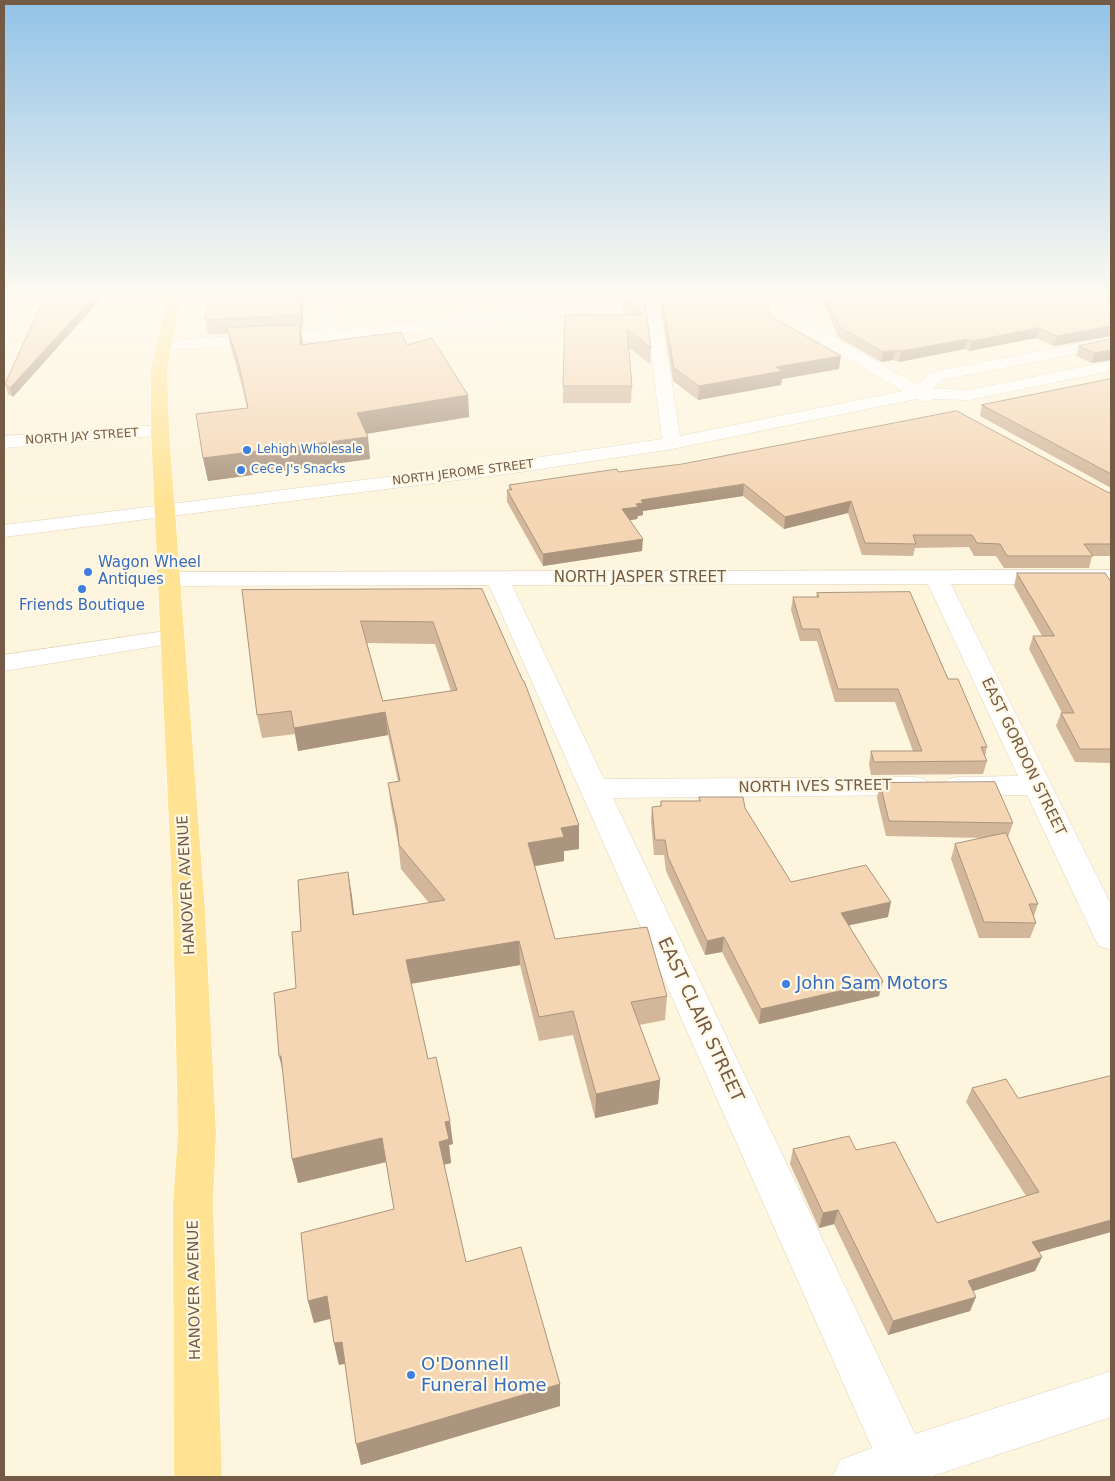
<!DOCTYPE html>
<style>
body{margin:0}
#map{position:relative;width:1115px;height:1481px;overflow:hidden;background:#fdf5dd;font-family:"DejaVu Sans",sans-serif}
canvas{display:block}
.frame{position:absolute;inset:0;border:5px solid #745b45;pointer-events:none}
</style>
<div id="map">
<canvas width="1115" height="1481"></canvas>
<div class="frame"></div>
</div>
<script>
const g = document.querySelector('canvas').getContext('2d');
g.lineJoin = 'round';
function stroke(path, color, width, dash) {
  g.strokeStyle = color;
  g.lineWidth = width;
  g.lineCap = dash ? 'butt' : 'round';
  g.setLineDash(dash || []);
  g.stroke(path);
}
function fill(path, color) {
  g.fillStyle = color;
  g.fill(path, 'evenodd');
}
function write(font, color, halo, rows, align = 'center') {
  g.font = font + ' "DejaVu Sans",sans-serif';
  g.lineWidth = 4.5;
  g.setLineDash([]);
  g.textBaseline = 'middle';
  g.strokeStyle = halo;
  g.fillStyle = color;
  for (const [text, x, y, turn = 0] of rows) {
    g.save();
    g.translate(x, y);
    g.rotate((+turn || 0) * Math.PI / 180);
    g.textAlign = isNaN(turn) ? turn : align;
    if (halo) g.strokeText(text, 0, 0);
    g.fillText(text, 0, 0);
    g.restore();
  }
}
const minor = new Path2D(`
 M 319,295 L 333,295 L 337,330 L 467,316 L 459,295 L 473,295 L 481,314 L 644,297 L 644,295 L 658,295 L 680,436 L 903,391 L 802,332 L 787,295 L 801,295 L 815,326 L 917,385 L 930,372 L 936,371 L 1111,337 L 1111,347 L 942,380 L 933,388 L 969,390 L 1111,361 L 1111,371 L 969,400 L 934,399 L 926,402 L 916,399 L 672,449 L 514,473 L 4,537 L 4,525 L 514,461 L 662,439 L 645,306 L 330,341 L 165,350 L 159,348 L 157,345 L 159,342 L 165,340 L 322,331 Z
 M 160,425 L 167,427 L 169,431 L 167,435 L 4,448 L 4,436 Z
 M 1111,570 L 1111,584 L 951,584 L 1111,904 L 1111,950 L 1099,946 L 1094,937 L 1027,795 L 958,795 L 948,793 L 944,786 L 948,779 L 958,777 L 1018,776 L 928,584 L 512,585 L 604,779 L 915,777 L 925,779 L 929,786 L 925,793 L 915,795 L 613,798 L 915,1434 L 1111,1371 L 1111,1417 L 930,1477 L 833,1477 L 840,1460 L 872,1448 L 489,585 L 169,586 L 161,584 L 158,579 L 161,574 L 169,572 Z
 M 172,630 L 181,632 L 184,637 L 181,642 L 4,671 L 4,655 Z`);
const major = new Path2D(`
 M 168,295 L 182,295 L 167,369 L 169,431 L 205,911 L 216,1133 L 213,1203 L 222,1477 L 174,1477 L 173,1203 L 178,1133 L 173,911 L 151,431 L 151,369 Z`);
const wall = new Path2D(`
 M 210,295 L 303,295 L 303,330 L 301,330 L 303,344 L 407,345 L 468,395 L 469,417 L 367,433 L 370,459 L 208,481 L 203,458 L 247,408 L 242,386 L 231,348 L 228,334 L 208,334 L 205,320 Z
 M 605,295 L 644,295 L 651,348 L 650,364 L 628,347 L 632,386 L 631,403 L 563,403 L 563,386 L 626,315 L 622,310 L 622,297 L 609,299 Z
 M 659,295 L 763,295 L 772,317 L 839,369 L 782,379 L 781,385 L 698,400 L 673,381 Z
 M 820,295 L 1105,295 L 1111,297 L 1111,336 L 1054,346 L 1036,338 L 969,351 L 965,349 L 899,362 L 893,360 L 881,362 L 838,337 Z
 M 99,301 L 13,397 L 8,394 L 5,384 Z
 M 1111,339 L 1111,360 L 1092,363 L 1076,356 L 1079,346 Z
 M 1111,379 L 1111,488 L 980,416 L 982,405 Z
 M 618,472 L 1107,492 L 1111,493 L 1111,556 L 1092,556 L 1089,568 L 1004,568 L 996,556 L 974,556 L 969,547 L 915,548 L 913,556 L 862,555 L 848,513 L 784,529 L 743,496 L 643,511 L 643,515 L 638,516 L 637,519 L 629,520 L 642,551 L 543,566 L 507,502 L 507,490 L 509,490 L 509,485 Z
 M 1017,573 L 1111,582 L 1111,765 L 1110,763 L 1075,762 L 1056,726 L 1061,713 L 1062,713 L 1029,649 L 1033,636 L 1042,636 L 1014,586 Z
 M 482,589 L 579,825 L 579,849 L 564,851 L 564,861 L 535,866 L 555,939 L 667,996 L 665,1020 L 639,1025 L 660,1080 L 658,1104 L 595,1118 L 573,1035 L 539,1041 L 520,965 L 411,984 L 428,1059 L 453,1144 L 449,1145 L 451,1163 L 444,1165 L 466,1262 L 560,1406 L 361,1465 L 345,1364 L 339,1365 L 334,1343 L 330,1319 L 314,1323 L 308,1301 L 394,1209 L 386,1162 L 298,1183 L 292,1159 L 296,988 L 301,931 L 348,872 L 354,915 L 429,903 L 401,869 L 398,843 L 391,806 L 388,783 L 398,781 L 388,735 L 298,751 L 295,734 L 262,738 L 257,715 L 242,590 ZM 367,643 L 435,644 L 451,691 L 383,701 Z
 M 817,593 L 948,679 L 987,747 L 985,756 L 987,761 L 983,774 L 871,775 L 869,764 L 871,751 L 913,751 L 895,702 L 835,702 L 817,641 L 800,641 L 791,610 L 793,597 L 816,597 Z
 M 880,783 L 1013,823 L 1008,837 L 1038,904 L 1034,916 L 1036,923 L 1030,938 L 979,938 L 951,859 L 955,844 L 983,838 L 886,836 L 877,798 Z
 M 699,797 L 745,808 L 791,882 L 888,917 L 848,925 L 879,996 L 759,1024 L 722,952 L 705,955 L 666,871 L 664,855 L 654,855 L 651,821 L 652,807 L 660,806 L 661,801 L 699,801 Z
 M 972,1088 L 1018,1098 L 1111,1232 L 1039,1252 L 1035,1271 L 973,1291 L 970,1311 L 888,1335 L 834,1224 L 819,1228 L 790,1164 L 793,1149 L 856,1150 L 937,1223 L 1026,1196 L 966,1102 Z`);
const shadedWall = new Path2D(`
 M 95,295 L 98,295 L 99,301 L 13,397 L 10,388 Z
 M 301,295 L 303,295 L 303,330 L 301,315 Z
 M 609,295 L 643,295 L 622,296 L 622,297 L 609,299 Z
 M 300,325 L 303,344 L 300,345 Z
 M 1111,326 L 1111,336 L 1054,346 L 1057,336 Z
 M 1039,328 L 1036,338 L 969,351 L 972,341 Z
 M 968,339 L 965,349 L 899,362 L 901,351 Z
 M 895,350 L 893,360 L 881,362 L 883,352 Z
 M 1111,350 L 1111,360 L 1092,363 L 1095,353 Z
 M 841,356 L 839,369 L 782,379 L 781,385 L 698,400 L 699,386 L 776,367 Z
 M 468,395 L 469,417 L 360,435 L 357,413 Z
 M 368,437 L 370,459 L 208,481 L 203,458 Z
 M 744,484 L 743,496 L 643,511 L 643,515 L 638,516 L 637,519 L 621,522 L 622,509 L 636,504 L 641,500 Z
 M 851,501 L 848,513 L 784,529 L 785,517 Z
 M 643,539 L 642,551 L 543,566 L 543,554 Z
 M 385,712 L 388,735 L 298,751 L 294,728 Z
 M 579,825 L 579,849 L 564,851 L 564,861 L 529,867 L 528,843 L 561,828 Z
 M 348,872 L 352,896 L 357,939 L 353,915 Z
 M 891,902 L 888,917 L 837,928 L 841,913 Z
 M 724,937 L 722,952 L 705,955 L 707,941 Z
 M 519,941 L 520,965 L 409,984 L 406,960 Z
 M 883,981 L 879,996 L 759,1024 L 761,1009 Z
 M 279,1056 L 281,1056 L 285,1080 Z
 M 660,1080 L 658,1104 L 595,1118 L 596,1094 Z
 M 450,1121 L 453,1144 L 449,1145 L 451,1163 L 441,1165 L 439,1142 L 445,1122 Z
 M 382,1138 L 386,1162 L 298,1183 L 292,1159 Z
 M 838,1210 L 834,1224 L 819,1228 L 823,1213 Z
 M 1111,1220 L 1111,1232 L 1025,1256 L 1032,1242 Z
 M 1042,1257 L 1035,1271 L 961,1295 L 968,1281 Z
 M 327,1296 L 333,1318 L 314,1323 L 308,1301 Z
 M 976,1297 L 970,1311 L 888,1335 L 893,1321 Z
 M 342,1342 L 347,1363 L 339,1365 L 334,1343 Z
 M 560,1384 L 560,1406 L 361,1465 L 356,1444 Z`);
const building = new Path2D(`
 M 58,295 L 95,295 L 10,388 L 5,384 L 45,296 Z
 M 210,295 L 301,295 L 301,315 L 205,320 Z
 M 629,295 L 644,295 L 651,348 L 627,329 L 632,386 L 563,386 L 565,315 L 643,315 L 622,296 Z
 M 662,295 L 763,295 L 772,317 L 841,356 L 776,367 L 783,371 L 699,386 L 674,368 Z
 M 825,295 L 1105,295 L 1111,297 L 1111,326 L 1057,336 L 1039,328 L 972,341 L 968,339 L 901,351 L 895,350 L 883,352 L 840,327 Z
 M 300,325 L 300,345 L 401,332 L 407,345 L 432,338 L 468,395 L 357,413 L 368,437 L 203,458 L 196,414 L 248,408 L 239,365 L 227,328 Z
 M 1111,339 L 1111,350 L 1095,353 L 1079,346 Z
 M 1111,379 L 1111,474 L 982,405 Z
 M 957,411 L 1107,492 L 1111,493 L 1111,544 L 1084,544 L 1093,556 L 1007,556 L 1000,544 L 977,543 L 972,535 L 913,535 L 916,544 L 865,543 L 851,501 L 785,517 L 744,484 L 641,500 L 643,503 L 636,504 L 638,507 L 622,509 L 643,539 L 543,554 L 507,490 L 512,490 L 509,485 L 576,475 L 617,469 L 618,472 L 682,464 Z
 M 1017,573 L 1105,573 L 1111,582 L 1111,749 L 1080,749 L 1061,713 L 1074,713 L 1033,636 L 1054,636 Z
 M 482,589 L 523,681 L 524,681 L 579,825 L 561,828 L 564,837 L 528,843 L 555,939 L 647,927 L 667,996 L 631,1002 L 660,1080 L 596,1094 L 573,1011 L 539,1017 L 519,941 L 406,960 L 428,1059 L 436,1057 L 450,1121 L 445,1122 L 449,1139 L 439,1142 L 466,1262 L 521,1247 L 560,1384 L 356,1444 L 342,1342 L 334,1343 L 327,1296 L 308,1301 L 301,1233 L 394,1209 L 382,1138 L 292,1159 L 281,1056 L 279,1056 L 274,993 L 296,988 L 292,932 L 301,931 L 298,880 L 348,872 L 353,915 L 445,900 L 399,845 L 397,826 L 388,783 L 400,781 L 385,712 L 294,728 L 291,711 L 257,715 L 242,590 ZM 361,621 L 433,622 L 457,690 L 383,701 Z
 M 910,592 L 948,679 L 958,679 L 987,747 L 981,747 L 987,761 L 874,762 L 871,751 L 922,751 L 898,689 L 838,689 L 819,629 L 802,629 L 793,597 L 819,597 L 817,593 Z
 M 995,782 L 1013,823 L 889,821 L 880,783 Z
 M 699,797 L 743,797 L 745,808 L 791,882 L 866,865 L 891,902 L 841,913 L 883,981 L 761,1009 L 724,937 L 707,941 L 668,857 L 665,840 L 655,840 L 652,807 L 661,806 L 661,801 L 700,801 Z
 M 1006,833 L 1038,904 L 1029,904 L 1036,923 L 984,922 L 955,844 Z
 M 1111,1076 L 1111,1220 L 1032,1242 L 1042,1257 L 968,1281 L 976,1297 L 893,1321 L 838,1210 L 823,1213 L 793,1149 L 849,1136 L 856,1150 L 895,1142 L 937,1223 L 1039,1192 L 972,1088 L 1006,1079 L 1018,1098 Z`);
const markers = [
 [247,450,5,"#3f7fe0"],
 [241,470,5,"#3f7fe0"],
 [88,572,5,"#3f7fe0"],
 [82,589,5,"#3f7fe0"],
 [786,984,5,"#3f7fe0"],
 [411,1375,5,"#3f7fe0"]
];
const farStreetnames = [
 ["NORTH JAY STREET",82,437,-4],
 ["NORTH JEROME STREET",463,473,-7]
];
const farShopnames = [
 ["Lehigh Wholesale",257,450],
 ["CeCe J's Snacks",251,470]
];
const shopNames = [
 ["Wagon Wheel",98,563],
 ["Antiques",98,580],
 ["Friends Boutique",82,606,"center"]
];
const streetNames = [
 ["NORTH JASPER STREET",640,578],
 ["EAST GORDON STREET",1023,757,64],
 ["NORTH IVES STREET",815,787,-1],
 ["HANOVER AVENUE",187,885,-93],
 ["HANOVER AVENUE",195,1290,-91]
];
const nearShopnames = [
 ["John Sam Motors",796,984],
 ["O'Donnell",421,1365],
 ["Funeral Home",421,1386]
];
const nearStreetnames = [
 ["EAST CLAIR STREET",700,1020,65]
];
stroke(minor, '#e1d1b9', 1);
stroke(major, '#fff', 1);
fill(minor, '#fff');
fill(major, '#ffe393');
fill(wall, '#d2b79b');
fill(shadedWall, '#ab957e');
fill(building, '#f4d5b4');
stroke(building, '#ab957e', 1);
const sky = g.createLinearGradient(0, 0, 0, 502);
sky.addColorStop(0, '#92c3e8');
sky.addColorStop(0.59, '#fefaf0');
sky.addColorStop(1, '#fefaf000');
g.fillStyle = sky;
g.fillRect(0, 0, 1115, 502);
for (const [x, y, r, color] of markers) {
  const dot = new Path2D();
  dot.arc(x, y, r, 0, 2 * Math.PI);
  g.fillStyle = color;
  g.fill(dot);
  stroke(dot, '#fff8e5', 2);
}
write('12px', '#745b45', '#fff8e5', farStreetnames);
write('12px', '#366cbe', '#fff8e5', farShopnames, 'left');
write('15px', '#366cbe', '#fff8e5', shopNames, 'left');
write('15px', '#745b45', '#fff8e5', streetNames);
write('18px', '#366cbe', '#fff8e5', nearShopnames, 'left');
write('18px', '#745b45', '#fff8e5', nearStreetnames);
</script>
